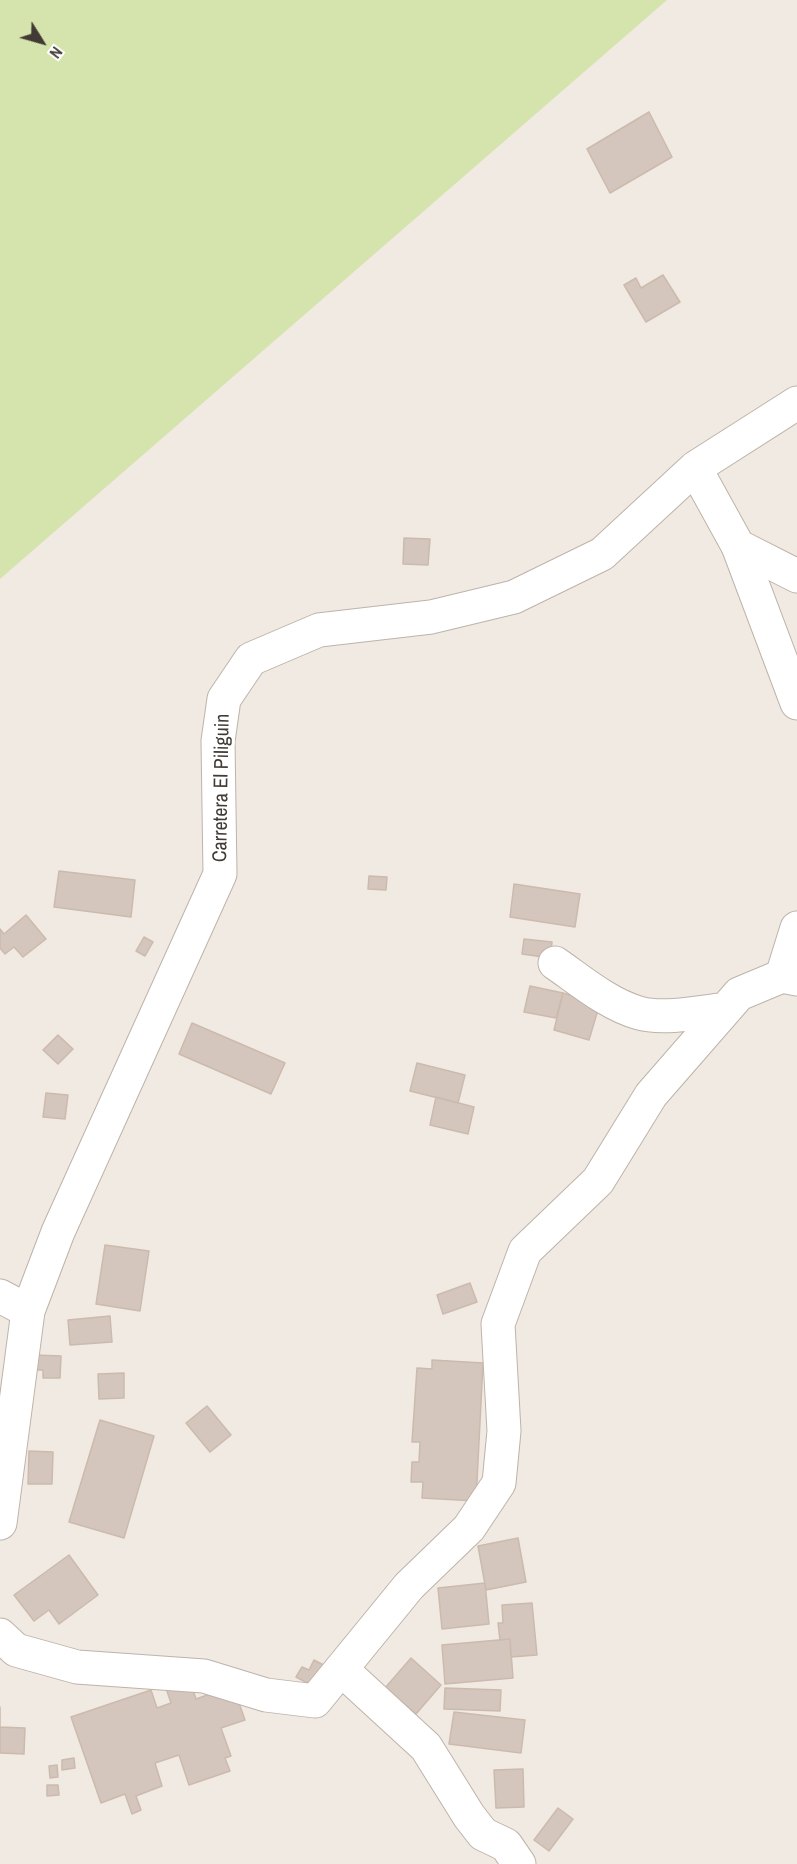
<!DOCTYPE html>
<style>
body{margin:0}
#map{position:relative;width:797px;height:1864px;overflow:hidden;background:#f0eae3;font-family:"Archivo Narrow",sans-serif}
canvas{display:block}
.north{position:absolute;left:12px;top:12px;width:60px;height:60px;-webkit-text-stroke:4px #fff;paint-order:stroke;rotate:127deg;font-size:16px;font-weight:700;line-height:24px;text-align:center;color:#423a34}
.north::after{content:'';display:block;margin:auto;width:21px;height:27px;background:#423a34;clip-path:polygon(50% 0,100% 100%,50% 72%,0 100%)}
</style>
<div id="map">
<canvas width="797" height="1864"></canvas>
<div class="north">N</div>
</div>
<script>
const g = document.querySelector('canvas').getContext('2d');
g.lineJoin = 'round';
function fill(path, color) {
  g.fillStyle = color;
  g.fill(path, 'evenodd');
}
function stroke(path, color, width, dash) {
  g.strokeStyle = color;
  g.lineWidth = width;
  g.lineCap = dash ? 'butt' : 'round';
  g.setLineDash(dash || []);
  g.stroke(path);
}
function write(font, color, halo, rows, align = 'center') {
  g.font = font + ' "Archivo Narrow",sans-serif';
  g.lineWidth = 6;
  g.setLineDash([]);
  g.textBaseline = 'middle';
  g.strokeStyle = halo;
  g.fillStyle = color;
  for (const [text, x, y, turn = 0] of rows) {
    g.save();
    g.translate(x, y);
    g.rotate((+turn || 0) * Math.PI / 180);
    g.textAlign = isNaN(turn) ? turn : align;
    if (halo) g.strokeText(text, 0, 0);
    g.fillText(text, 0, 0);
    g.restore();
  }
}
const green = new Path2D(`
 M 0,0 L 667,0 L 0,579 Z`);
const building = new Path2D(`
 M 649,112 L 672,157 L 610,193 L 587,149 Z
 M 663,275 L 680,302 L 646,322 L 624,285 L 636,278 L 641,288 Z
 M 404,538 L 430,539 L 428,565 L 403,564 Z
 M 59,871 L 135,880 L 131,917 L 54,907 Z
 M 369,876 L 387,877 L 386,890 L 368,889 Z
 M 514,884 L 580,894 L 575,927 L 510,917 Z
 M 26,915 L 46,939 L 23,957 L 14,947 L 5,954 L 0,948 L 0,929 L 4,934 Z
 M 144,937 L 153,942 L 145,956 L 136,951 Z
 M 524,939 L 552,942 L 550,958 L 522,954 Z
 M 530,986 L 563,993 L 556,1018 L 524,1012 Z
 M 563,993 L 600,1003 L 589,1040 L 554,1030 Z
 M 192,1023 L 285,1063 L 271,1094 L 179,1054 Z
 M 58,1035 L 73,1049 L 58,1064 L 43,1050 Z
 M 417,1063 L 465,1075 L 458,1103 L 410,1091 Z
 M 46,1093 L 68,1095 L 65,1119 L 43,1117 Z
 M 436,1097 L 474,1107 L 468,1134 L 430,1125 Z
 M 105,1245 L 149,1251 L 140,1311 L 96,1304 Z
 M 470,1283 L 477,1302 L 443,1314 L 437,1295 Z
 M 110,1316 L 112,1342 L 70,1345 L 68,1320 Z
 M 35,1355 L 61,1356 L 60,1378 L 43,1378 L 43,1370 L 35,1370 Z
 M 432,1360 L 483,1363 L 476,1501 L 422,1498 L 423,1482 L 411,1482 L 412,1462 L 419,1462 L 420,1442 L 412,1442 L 417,1368 L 432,1369 Z
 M 124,1373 L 124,1398 L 99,1399 L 98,1374 Z
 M 207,1406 L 231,1435 L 210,1452 L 186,1423 Z
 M 100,1420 L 154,1436 L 124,1538 L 69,1522 Z
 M 29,1451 L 53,1452 L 52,1484 L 28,1484 Z
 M 518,1538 L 526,1582 L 486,1590 L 478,1546 Z
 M 69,1555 L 98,1595 L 59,1624 L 49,1610 L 34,1621 L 14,1595 Z
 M 485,1583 L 489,1624 L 442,1629 L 438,1588 Z
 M 532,1603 L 537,1655 L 511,1657 L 510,1639 L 500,1640 L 498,1623 L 503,1623 L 502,1605 Z
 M 510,1639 L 513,1678 L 445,1684 L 442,1645 Z
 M 411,1658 L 441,1685 L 416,1714 L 385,1688 Z
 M 314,1660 L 331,1669 L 313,1686 L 296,1677 L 302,1667 L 309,1670 Z
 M 188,1676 L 196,1699 L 233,1686 L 245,1720 L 221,1728 L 231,1756 L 225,1758 L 230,1771 L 189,1785 L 179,1755 L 155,1763 L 162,1786 L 136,1796 L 141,1810 L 132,1814 L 125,1794 L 101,1803 L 71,1717 L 151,1690 L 157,1708 L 171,1703 L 165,1685 Z
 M 445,1688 L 501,1690 L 500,1711 L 444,1709 Z
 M 0,1707 L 0,1727 L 25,1728 L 24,1754 L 0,1753 Z
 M 454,1712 L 525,1720 L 521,1753 L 449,1744 Z
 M 74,1758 L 75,1768 L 62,1770 L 62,1760 Z
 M 57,1765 L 58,1777 L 50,1778 L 49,1766 Z
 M 523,1769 L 524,1807 L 496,1808 L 494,1770 Z
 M 47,1785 L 58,1785 L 59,1795 L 47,1796 Z
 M 558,1808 L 573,1819 L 549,1851 L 534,1840 Z`);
const minor = new Path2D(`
 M 738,546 L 797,703
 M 555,963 C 581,981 608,1004 639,1013 C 663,1020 702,1012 726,1009
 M 782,976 L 797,928
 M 0,1296 L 28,1311
 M 0,1635 L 16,1650 L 77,1667 L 204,1676 L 266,1695 L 315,1701 L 409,1586 L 469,1528 L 499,1483 L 504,1431 L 498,1324 L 525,1251 L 598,1181 L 651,1095 L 739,994 L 782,976 L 797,979
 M 341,1669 L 426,1747 L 469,1816 L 483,1834 L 506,1845 L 519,1864`);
const tertiary = new Path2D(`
 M 695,468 L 738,546 L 797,576
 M 0,1523 L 28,1311 L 58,1232 L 220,874 L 218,741 L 224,699 L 251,659 L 319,630 L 431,617 L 514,597 L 602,554 L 695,468 L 797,403`);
const streetNames = [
 ["Carretera El Piliguin",222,788,-89]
];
fill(green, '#d5e3ad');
fill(building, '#d4c6bc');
stroke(building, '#ccbaad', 1.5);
stroke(minor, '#beb3a9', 35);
stroke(tertiary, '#beb3a9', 35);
stroke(minor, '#fff', 33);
stroke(tertiary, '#fff', 33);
write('20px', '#423a34', '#fff', streetNames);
</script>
